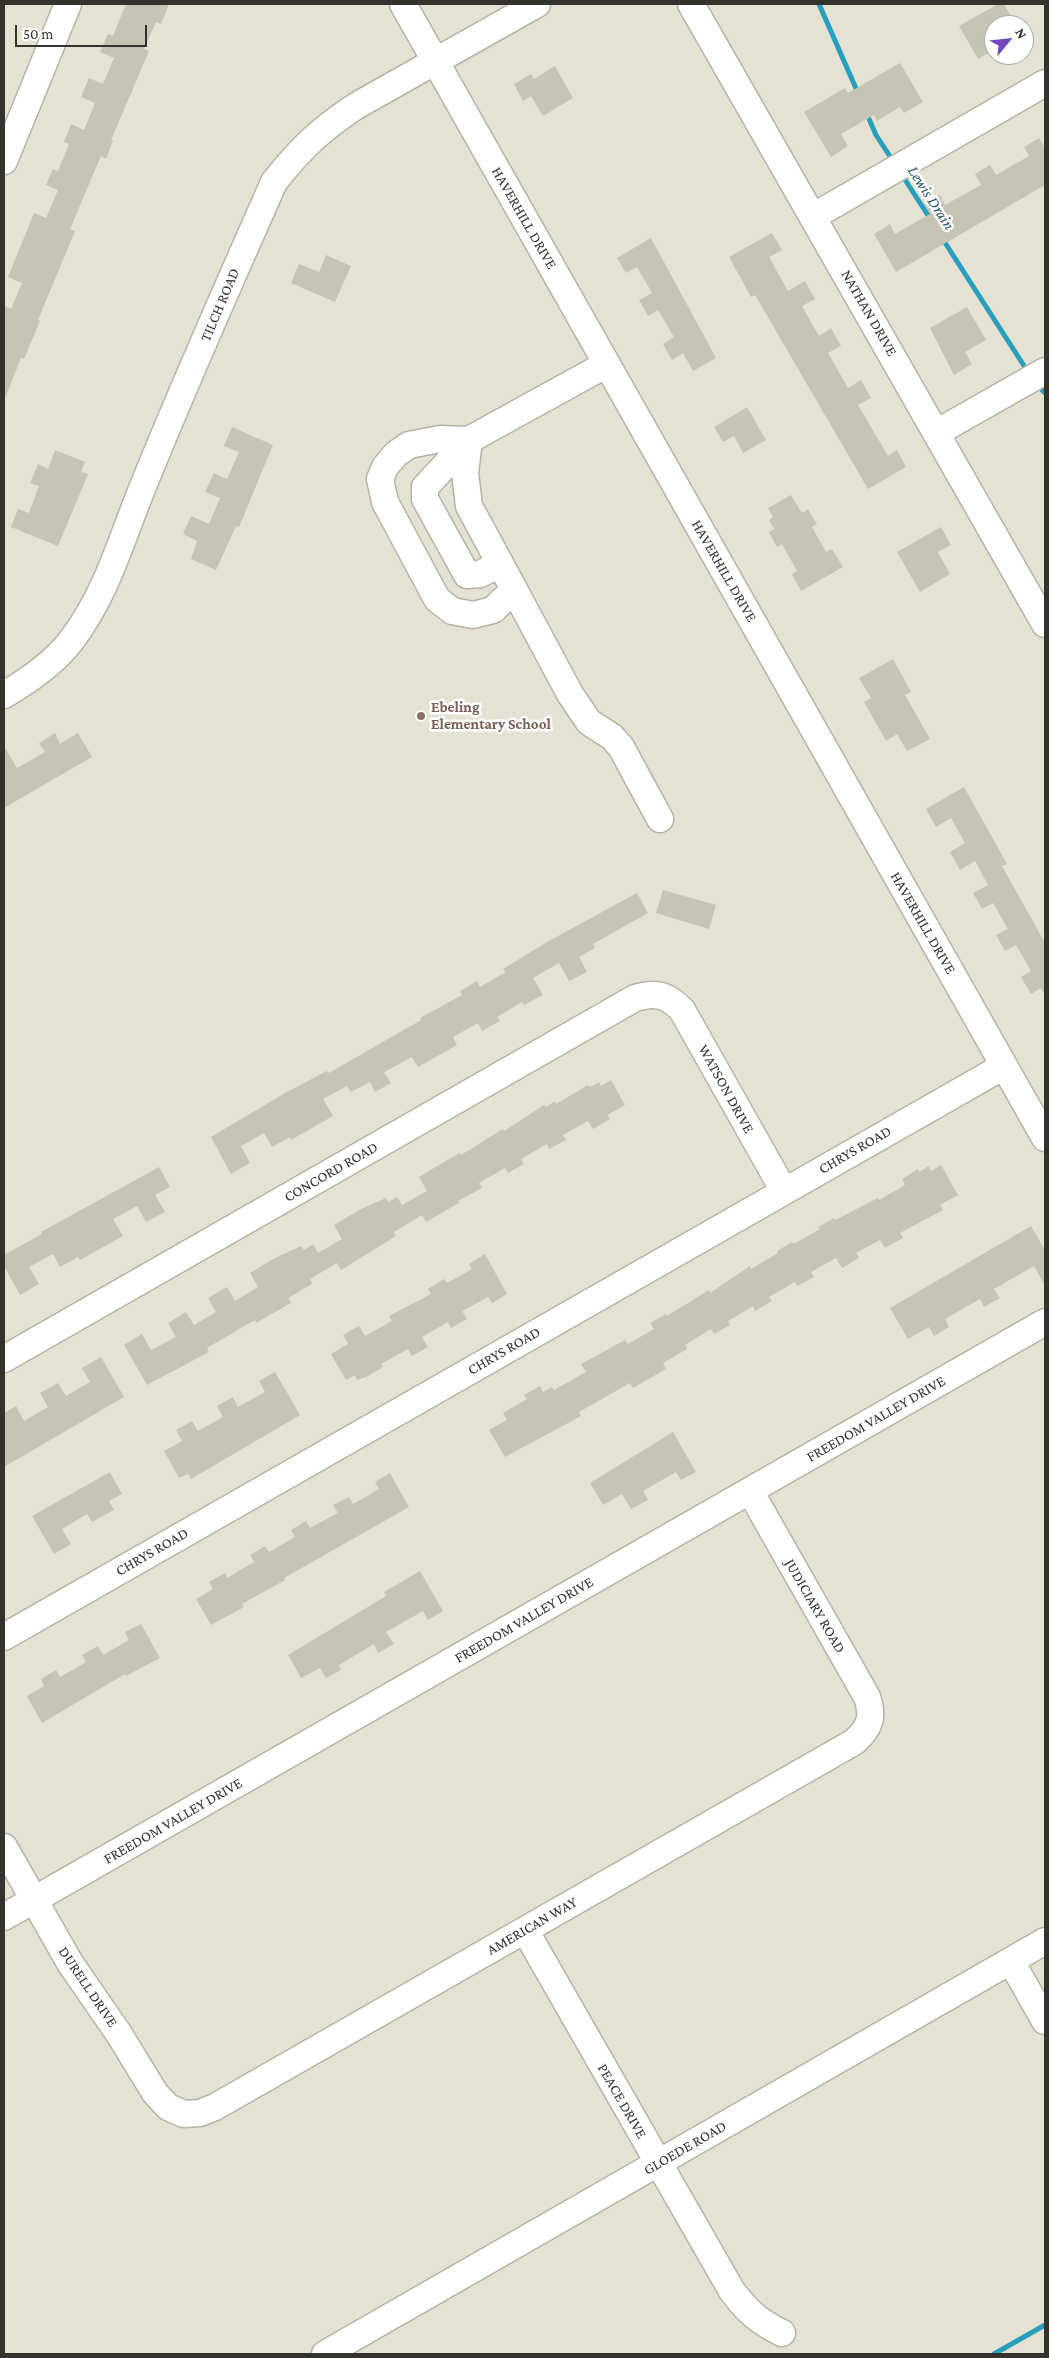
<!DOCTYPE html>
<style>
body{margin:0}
#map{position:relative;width:1049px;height:2358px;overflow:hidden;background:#e5e2d3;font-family:"Crimson Pro",serif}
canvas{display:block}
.frame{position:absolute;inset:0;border:5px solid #33322d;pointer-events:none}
.north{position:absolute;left:984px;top:15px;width:50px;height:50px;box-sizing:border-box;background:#fff;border:1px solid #adadab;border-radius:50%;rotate:62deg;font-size:14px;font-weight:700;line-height:20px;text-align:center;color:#33322d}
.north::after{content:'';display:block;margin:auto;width:18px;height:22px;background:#7047c0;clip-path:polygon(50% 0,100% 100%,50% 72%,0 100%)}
.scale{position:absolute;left:15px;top:25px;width:132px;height:22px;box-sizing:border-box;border:2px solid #33322d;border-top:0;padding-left:6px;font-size:15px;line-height:18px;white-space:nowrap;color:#33322d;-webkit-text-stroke:4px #fff;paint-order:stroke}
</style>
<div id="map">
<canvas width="1049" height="2358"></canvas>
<div class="frame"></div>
<div class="north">N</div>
<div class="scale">50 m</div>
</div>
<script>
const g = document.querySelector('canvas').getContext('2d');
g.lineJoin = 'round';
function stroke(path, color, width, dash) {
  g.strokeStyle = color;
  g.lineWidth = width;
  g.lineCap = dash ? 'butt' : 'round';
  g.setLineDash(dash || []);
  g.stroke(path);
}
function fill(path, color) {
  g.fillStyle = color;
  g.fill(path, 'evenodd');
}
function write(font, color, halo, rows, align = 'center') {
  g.font = font + ' "Crimson Pro",serif';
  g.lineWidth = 5;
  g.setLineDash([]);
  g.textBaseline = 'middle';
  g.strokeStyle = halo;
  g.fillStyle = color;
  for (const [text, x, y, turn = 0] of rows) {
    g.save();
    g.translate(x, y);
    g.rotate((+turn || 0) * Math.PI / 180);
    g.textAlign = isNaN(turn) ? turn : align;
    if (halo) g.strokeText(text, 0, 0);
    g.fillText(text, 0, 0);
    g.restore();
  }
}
const stream = new Path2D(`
 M 819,4 L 858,93
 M 866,112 L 876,135 L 893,161
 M 902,175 L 931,220
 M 942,238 L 1028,372
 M 1038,385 L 1045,393
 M 994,2354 L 1045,2325`);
const building = new Path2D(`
 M 126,4 L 169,4 L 161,24 L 156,22 L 144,49 L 149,51 L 111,140 L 113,141 L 106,159 L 101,156 L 70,229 L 75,231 L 38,320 L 40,321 L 24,359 L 21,358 L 4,401 L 4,306 L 11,309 L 22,283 L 8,277 L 34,213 L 46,218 L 58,190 L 46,185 L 53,169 L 58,171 L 69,144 L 64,142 L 71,124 L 84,130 L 95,103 L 81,97 L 89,78 L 103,84 L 114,58 L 100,52 L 108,34 L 113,36 Z
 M 998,4 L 1004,4 L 1016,25 L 994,25 L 994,50 L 978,59 L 959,26 Z
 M 900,63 L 923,102 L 904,113 L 900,107 L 877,121 L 874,115 L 841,134 L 848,146 L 831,157 L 804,112 L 845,88 L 848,93 Z
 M 555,66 L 573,98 L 543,116 L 531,96 L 523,101 L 514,84 L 531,74 L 534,79 Z
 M 1039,138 L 1045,148 L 1045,185 L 896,272 L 874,234 L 890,224 L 895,234 L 930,214 L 924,204 L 940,195 L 945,205 L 981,185 L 975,174 L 990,165 L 996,175 L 1029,156 L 1024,147 Z
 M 772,233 L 782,250 L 769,257 L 788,291 L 805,281 L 815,299 L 802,306 L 819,336 L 831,328 L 841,346 L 828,353 L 848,388 L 861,380 L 871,398 L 858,405 L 888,456 L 897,450 L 906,467 L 868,489 L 755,295 L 751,297 L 729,257 Z
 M 651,238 L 716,358 L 693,371 L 683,353 L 672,360 L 663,344 L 674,337 L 658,310 L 648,316 L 639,300 L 652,293 L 637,267 L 626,273 L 617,258 Z
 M 326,255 L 351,266 L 335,302 L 291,283 L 299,264 L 319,272 Z
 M 967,307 L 986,340 L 965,352 L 972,364 L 954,375 L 930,328 Z
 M 747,407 L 766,440 L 743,453 L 734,436 L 723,442 L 714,427 Z
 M 232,427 L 273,445 L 239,527 L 236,526 L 216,570 L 191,559 L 197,541 L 183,534 L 191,516 L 209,524 L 220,498 L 205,492 L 214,473 L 227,479 L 239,452 L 224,446 Z
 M 55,450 L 85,462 L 81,472 L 88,474 L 58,546 L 11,527 L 18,509 L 29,513 L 39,486 L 30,483 L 38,464 L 48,469 Z
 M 791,495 L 802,513 L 808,509 L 817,524 L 812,527 L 826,552 L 832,549 L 843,567 L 801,591 L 792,574 L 797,571 L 782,544 L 777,547 L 769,532 L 774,529 L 769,520 L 773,517 L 768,508 Z
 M 941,527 L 951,545 L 938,552 L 950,574 L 920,592 L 897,552 Z
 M 893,659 L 911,692 L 905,695 L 930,739 L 907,751 L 897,734 L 886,741 L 864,702 L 871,698 L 859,678 Z
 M 55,733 L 60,744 L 78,733 L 92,757 L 4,808 L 4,746 L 17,768 L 45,752 L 39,743 Z
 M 964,787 L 1007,864 L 1002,866 L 1045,943 L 1045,996 L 1041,988 L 1031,994 L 1021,977 L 1031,971 L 1016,945 L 1005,951 L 996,935 L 1008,929 L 993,903 L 982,909 L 973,893 L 988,885 L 975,861 L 960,870 L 950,852 L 965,843 L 951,818 L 936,827 L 926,809 Z
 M 663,890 L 716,905 L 709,929 L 656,913 Z
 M 637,893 L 648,913 L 593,944 L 595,948 L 579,957 L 587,972 L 569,981 L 559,963 L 533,978 L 543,995 L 524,1005 L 522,1002 L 497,1017 L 500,1021 L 482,1031 L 478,1023 L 453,1037 L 457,1045 L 418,1067 L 412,1057 L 384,1072 L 391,1083 L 375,1092 L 370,1082 L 351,1092 L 347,1086 L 323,1099 L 333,1116 L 291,1140 L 290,1137 L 272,1147 L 264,1133 L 241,1146 L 250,1163 L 231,1174 L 211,1137 L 285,1093 L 327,1071 L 329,1073 L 421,1020 L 420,1018 L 462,995 L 460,991 L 477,981 L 480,987 L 506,972 L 503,969 L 547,942 Z
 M 611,1080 L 625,1105 L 607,1115 L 610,1119 L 593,1129 L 588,1121 L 563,1135 L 566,1140 L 549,1149 L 547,1144 L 521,1159 L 524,1164 L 508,1173 L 505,1168 L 479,1183 L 482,1188 L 458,1201 L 459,1203 L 426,1222 L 422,1215 L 394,1232 L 396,1236 L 341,1270 L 337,1263 L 310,1279 L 312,1284 L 288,1298 L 291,1303 L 256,1323 L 255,1320 L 207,1348 L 209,1352 L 147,1385 L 124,1345 L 142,1334 L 151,1350 L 176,1337 L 168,1323 L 186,1312 L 194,1325 L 216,1312 L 208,1298 L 227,1287 L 235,1301 L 258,1287 L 250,1273 L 275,1258 L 301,1246 L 304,1250 L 313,1244 L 318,1253 L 342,1239 L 334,1225 L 359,1210 L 386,1198 L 388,1202 L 397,1197 L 402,1205 L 427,1191 L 419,1177 L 444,1162 L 460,1153 L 461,1155 L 503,1129 L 504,1131 L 544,1105 L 546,1107 L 555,1101 L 556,1104 L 588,1085 L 590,1087 L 599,1082 L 601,1086 Z
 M 941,1165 L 958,1195 L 940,1205 L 943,1210 L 900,1233 L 903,1238 L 885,1248 L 880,1240 L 856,1253 L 859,1258 L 842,1268 L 836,1258 L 811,1272 L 814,1277 L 797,1286 L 795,1282 L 769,1297 L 772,1301 L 755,1311 L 753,1306 L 728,1321 L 730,1325 L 714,1334 L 711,1329 L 685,1345 L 687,1349 L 663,1363 L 666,1369 L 633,1388 L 630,1383 L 579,1412 L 581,1416 L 505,1457 L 489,1430 L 507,1420 L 503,1413 L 527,1399 L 524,1395 L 540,1386 L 543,1392 L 552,1387 L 554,1390 L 586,1372 L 581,1364 L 625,1340 L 628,1344 L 654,1329 L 650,1323 L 666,1314 L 667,1316 L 709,1290 L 710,1293 L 750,1266 L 751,1269 L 778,1253 L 777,1251 L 792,1242 L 794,1244 L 820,1229 L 818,1227 L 834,1218 L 835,1220 L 878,1198 L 879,1200 L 905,1185 L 902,1179 L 918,1169 L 919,1172 L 929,1166 L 931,1171 Z
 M 159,1167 L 170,1187 L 155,1195 L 165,1212 L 146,1222 L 137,1206 L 113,1219 L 123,1236 L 80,1260 L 78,1257 L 60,1267 L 53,1254 L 29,1267 L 39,1284 L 20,1295 L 4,1266 L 4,1255 L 42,1234 L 41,1232 Z
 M 1031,1226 L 1045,1250 L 1045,1286 L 1034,1266 L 994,1289 L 1000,1298 L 984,1307 L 980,1299 L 945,1319 L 949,1327 L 934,1336 L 929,1327 L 908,1339 L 890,1308 Z
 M 485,1254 L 507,1294 L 492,1303 L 488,1297 L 462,1311 L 467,1319 L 451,1328 L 448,1322 L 422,1337 L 428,1347 L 412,1356 L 408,1349 L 381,1364 L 383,1367 L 368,1376 L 357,1380 L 355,1375 L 346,1380 L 331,1354 L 348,1344 L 343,1335 L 359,1326 L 365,1336 L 392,1321 L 389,1316 L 431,1294 L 428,1289 L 444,1279 L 447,1283 L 472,1269 L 469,1264 Z
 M 101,1357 L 124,1397 L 4,1467 L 4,1413 L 16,1406 L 24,1421 L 48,1407 L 40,1393 L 58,1383 L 66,1396 L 90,1382 L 82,1368 Z
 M 275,1372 L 300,1415 L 191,1479 L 188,1474 L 179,1478 L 164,1451 L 182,1441 L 176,1430 L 192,1421 L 198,1431 L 223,1417 L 217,1406 L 233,1397 L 238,1407 L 265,1392 L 259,1381 Z
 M 673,1432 L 696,1472 L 681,1480 L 676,1472 L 643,1491 L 648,1500 L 631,1509 L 622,1494 L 603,1505 L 590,1483 Z
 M 110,1472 L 122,1494 L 109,1501 L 114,1510 L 92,1522 L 87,1514 L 62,1529 L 71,1544 L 54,1554 L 32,1516 Z
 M 390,1473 L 409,1507 L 284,1578 L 285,1580 L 242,1604 L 244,1607 L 211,1625 L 196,1599 L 213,1589 L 209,1582 L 225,1573 L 227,1578 L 254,1562 L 250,1555 L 265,1546 L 269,1552 L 295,1537 L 291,1530 L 306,1521 L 310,1528 L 338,1513 L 333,1505 L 349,1497 L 353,1504 L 379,1489 L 375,1482 Z
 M 420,1571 L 443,1611 L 428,1620 L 423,1611 L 386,1632 L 394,1644 L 378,1653 L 374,1644 L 339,1665 L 341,1670 L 326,1678 L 320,1668 L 301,1678 L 288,1655 L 386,1596 L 384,1592 Z
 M 141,1624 L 160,1658 L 126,1676 L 125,1674 L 42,1723 L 27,1696 L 44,1686 L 41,1679 L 56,1670 L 60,1677 L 86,1662 L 82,1655 L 98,1646 L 103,1655 L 129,1640 L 125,1632 Z`);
const minor = new Path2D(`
 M 403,4 L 1045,1138
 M 691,4 L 1045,624
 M 4,161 L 68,4
 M 814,216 L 1045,83
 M 936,433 L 1045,371
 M 440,439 L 469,440 L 465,473 L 469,506 L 516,593 L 503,600 L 493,610 L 473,615 L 452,611 L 437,599 L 385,502 L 380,479 L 385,467 L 396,454 L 409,445 Z
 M 500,564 L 480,574 L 467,575 L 425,499 L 425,487 L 469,440 L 607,364
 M 516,593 L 570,694 L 589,722 L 612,737 L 621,747 L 660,819
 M 4,695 C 28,681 53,664 71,641 C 108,592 121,539 144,484 C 185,382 230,282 274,182 C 301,148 320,130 356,106 L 537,4
 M 4,1359 L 635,998 C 655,992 667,994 682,1010 L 784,1191
 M 4,1637 L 1004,1066
 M 4,1847 L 70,1963 L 119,2034 L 155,2093 L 168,2107 L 184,2114 L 200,2113 L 215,2107 L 854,1742 C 870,1728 874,1717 867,1697 L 750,1491
 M 4,1917 L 1045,1322
 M 525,1930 L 732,2291 C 748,2312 758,2321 782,2333
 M 1011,1961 L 1045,2021
 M 325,2354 L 1045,1941`);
const markers = [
 [421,716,5,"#8d6e63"]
];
const streetNames = [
 ["HAVERHILL DRIVE",524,218,60],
 ["TILCH ROAD",220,305,-67],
 ["NATHAN DRIVE",869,313,60],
 ["HAVERHILL DRIVE",724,571,60],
 ["HAVERHILL DRIVE",923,923,60],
 ["WATSON DRIVE",726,1089,61],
 ["CHRYS ROAD",855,1150,-30],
 ["CONCORD ROAD",331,1172,-30],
 ["CHRYS ROAD",504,1351,-30],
 ["FREEDOM VALLEY DRIVE",876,1419,-30],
 ["CHRYS ROAD",152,1552,-30],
 ["JUDICIARY ROAD",815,1606,60],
 ["FREEDOM VALLEY DRIVE",524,1620,-30],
 ["FREEDOM VALLEY DRIVE",173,1821,-30],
 ["AMERICAN WAY",532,1926,-30],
 ["DURELL DRIVE",88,1987,56],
 ["PEACE DRIVE",622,2101,60],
 ["GLOEDE ROAD",685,2148,-30]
];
const educationNames = [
 ["Ebeling",431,707],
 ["Elementary School",431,724]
];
const waterNames = [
 ["Lewis Drain",931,198,57]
];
stroke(stream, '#28a0bd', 5);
fill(building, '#c6c4b5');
stroke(minor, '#b6b3a5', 29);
stroke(minor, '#fff', 26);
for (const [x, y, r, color] of markers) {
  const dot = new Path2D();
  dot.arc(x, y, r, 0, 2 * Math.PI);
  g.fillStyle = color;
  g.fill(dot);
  stroke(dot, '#fff', 2);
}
write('15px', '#33322d', '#fff', streetNames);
write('bold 15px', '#785e54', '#fff', educationNames, 'left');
write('italic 16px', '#275663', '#fff', waterNames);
</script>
